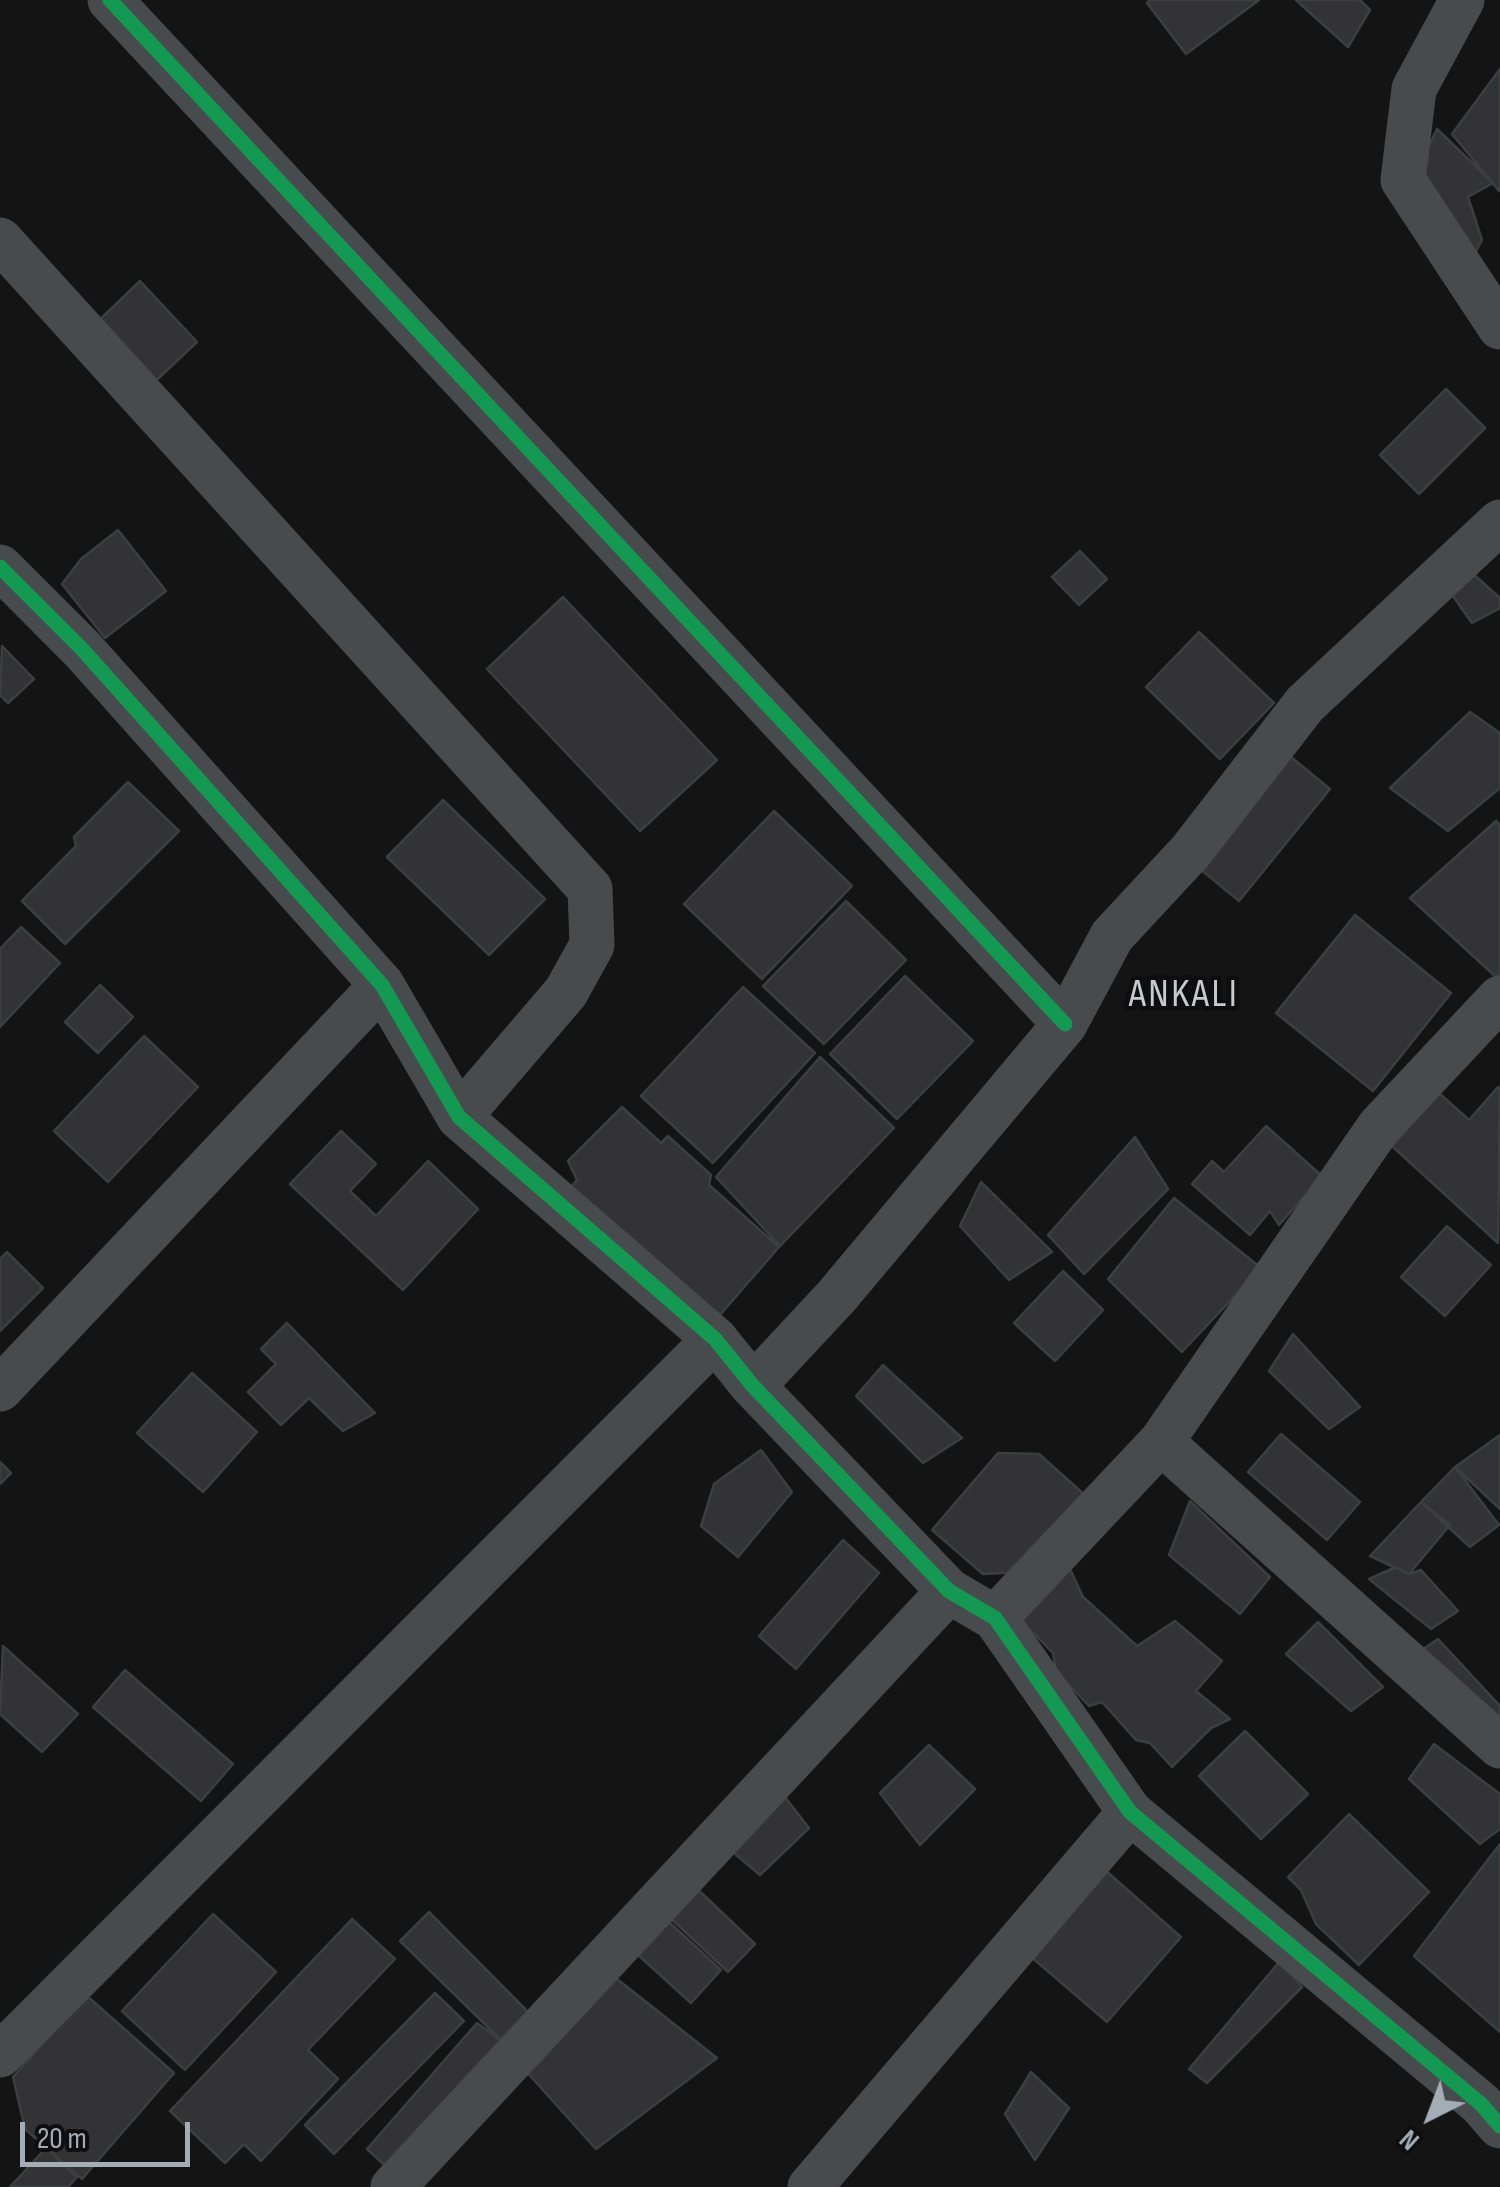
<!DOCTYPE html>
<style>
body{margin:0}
#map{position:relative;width:1500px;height:2187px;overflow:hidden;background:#141414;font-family:"Sofia Sans Condensed",sans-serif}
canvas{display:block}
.north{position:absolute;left:1380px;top:2067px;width:100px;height:100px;-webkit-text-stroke:8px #0e0e10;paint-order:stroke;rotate:222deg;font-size:28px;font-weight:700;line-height:40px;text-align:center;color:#a4adb6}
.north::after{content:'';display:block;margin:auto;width:35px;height:45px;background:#a4adb6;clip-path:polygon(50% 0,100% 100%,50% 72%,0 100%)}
.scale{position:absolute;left:20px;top:2122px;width:170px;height:45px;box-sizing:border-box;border:5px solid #a4adb6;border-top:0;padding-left:12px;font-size:30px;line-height:35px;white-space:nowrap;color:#a4adb6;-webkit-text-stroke:8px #0e0e10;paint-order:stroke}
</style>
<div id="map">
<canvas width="1500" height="2187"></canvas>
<div class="north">N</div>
<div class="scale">20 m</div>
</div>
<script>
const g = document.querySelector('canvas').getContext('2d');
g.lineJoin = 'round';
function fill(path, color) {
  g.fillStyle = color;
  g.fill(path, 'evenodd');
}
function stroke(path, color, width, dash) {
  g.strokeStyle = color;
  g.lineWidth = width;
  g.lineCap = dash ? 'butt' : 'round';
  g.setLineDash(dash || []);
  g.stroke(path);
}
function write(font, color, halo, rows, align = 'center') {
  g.font = font + ' "Sofia Sans Condensed",sans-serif';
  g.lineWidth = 10;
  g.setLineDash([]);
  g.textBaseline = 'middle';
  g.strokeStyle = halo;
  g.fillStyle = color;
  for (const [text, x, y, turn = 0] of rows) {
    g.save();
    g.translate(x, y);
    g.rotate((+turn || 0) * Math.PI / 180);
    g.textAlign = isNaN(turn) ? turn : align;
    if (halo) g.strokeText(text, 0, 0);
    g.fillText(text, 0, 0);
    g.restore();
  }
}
const building = new Path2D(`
 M 1150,0 L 1259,0 L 1186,54 L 1147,3 Z
 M 1296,0 L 1360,0 L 1370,10 L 1348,47 Z
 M 1500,69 L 1500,189 L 1499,191 L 1452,134 Z
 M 1437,129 L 1493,183 L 1468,197 L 1482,240 L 1475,253 L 1416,173 Z
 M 140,281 L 197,342 L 145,391 L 89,330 Z
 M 1446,389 L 1485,428 L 1419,494 L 1380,455 Z
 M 118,530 L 166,591 L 105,638 L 62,584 L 81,559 Z
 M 1080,551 L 1107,579 L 1079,605 L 1052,577 Z
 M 1471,572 L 1500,598 L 1500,608 L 1472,623 L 1450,592 Z
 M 563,597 L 717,760 L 640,831 L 487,669 Z
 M 1199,632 L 1274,703 L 1220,759 L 1146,687 Z
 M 2,646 L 34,679 L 8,703 L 0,695 Z
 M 1470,712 L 1500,733 L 1500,788 L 1448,831 L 1390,788 Z
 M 1285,752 L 1330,789 L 1239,901 L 1194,864 Z
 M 128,782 L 179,831 L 65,944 L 22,901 L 76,846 L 74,837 Z
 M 443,800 L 545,899 L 489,955 L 387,857 Z
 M 774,811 L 852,886 L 762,979 L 684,904 Z
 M 1496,821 L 1500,825 L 1500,973 L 1496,977 L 1410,898 Z
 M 846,901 L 906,960 L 824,1044 L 763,986 Z
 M 1355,915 L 1451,993 L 1373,1091 L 1276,1013 Z
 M 21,927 L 60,963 L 0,1027 L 0,949 Z
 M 905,976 L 973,1041 L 897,1119 L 830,1054 Z
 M 100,985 L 133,1017 L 98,1053 L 65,1022 Z
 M 743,987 L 815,1053 L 713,1163 L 641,1096 Z
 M 144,1036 L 198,1087 L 108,1182 L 54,1131 Z
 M 820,1057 L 894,1128 L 780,1246 L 716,1177 Z
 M 1498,1087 L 1500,1089 L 1498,1243 L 1392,1146 L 1439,1093 L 1469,1120 Z
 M 622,1107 L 661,1143 L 668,1136 L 711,1175 L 709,1185 L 779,1247 L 713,1323 L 566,1193 L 577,1180 L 568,1161 Z
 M 1266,1126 L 1322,1176 L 1279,1225 L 1270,1211 L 1250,1235 L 1192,1184 L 1212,1161 L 1224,1172 Z
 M 341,1131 L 376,1164 L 350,1191 L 376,1216 L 428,1161 L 478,1209 L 403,1290 L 290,1184 Z
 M 1135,1137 L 1168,1189 L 1084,1274 L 1048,1235 Z
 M 981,1182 L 1052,1252 L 1009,1280 L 960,1226 Z
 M 1174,1198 L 1261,1268 L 1182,1352 L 1108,1279 Z
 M 1447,1226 L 1491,1265 L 1445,1316 L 1401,1277 Z
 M 7,1252 L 43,1288 L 0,1331 L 0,1259 Z
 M 1063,1271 L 1103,1310 L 1055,1361 L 1014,1323 Z
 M 287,1323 L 375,1413 L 343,1431 L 309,1398 L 281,1425 L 248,1392 L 276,1364 L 261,1349 Z
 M 1293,1334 L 1360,1407 L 1329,1429 L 1269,1371 Z
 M 883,1365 L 962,1438 L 923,1463 L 856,1396 Z
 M 192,1373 L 257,1432 L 203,1492 L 137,1433 Z
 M 1281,1434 L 1360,1502 L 1327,1540 L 1248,1472 Z
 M 1500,1435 L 1500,1509 L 1455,1467 Z
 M 761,1450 L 792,1492 L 738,1557 L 701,1526 L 714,1484 Z
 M 998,1453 L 1039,1454 L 1087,1497 L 1019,1572 L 983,1574 L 932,1530 Z
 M 0,1462 L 11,1473 L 0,1484 Z
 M 1455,1467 L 1499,1525 L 1470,1547 L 1421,1502 Z
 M 1190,1501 L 1270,1577 L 1240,1614 L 1169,1555 Z
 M 1421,1502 L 1450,1525 L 1409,1574 L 1370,1556 Z
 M 843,1540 L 879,1573 L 796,1669 L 759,1636 Z
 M 1063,1554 L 1083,1597 L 1137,1646 L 1175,1621 L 1222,1661 L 1196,1691 L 1230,1719 L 1211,1728 L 1172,1767 L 1150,1743 L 1136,1740 L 1102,1702 L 1089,1706 L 1056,1671 L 1053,1653 L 1009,1608 Z
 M 1396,1567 L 1409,1574 L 1421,1570 L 1458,1611 L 1431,1629 L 1369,1579 Z
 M 1318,1622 L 1383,1687 L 1351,1711 L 1286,1654 Z
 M 1438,1639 L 1500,1706 L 1500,1757 L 1405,1661 Z
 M 3,1646 L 78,1714 L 42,1752 L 0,1714 Z
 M 125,1670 L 233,1764 L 201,1801 L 93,1707 Z
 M 1245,1731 L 1308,1794 L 1261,1839 L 1199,1776 Z
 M 1434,1744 L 1500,1794 L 1500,1829 L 1480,1844 L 1409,1779 Z
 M 929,1745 L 975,1789 L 920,1845 L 880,1793 Z
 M 781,1792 L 809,1828 L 760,1875 L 728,1848 Z
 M 1349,1814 L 1429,1892 L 1359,1965 L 1316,1924 L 1301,1890 L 1288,1877 Z
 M 1500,1844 L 1500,2032 L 1414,1956 Z
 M 1105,1870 L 1181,1937 L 1107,2022 L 1029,1955 Z
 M 690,1882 L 755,1944 L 728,1972 L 663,1911 Z
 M 429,1912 L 529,2013 L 502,2041 L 400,1941 Z
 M 213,1914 L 276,1972 L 185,2070 L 122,2011 Z
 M 352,1919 L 395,1959 L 308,2050 L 338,2079 L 261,2161 L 244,2144 L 225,2163 L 170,2111 Z
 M 668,1921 L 721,1970 L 691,2003 L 638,1955 Z
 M 1280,1961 L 1302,1987 L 1207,2083 L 1189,2069 Z
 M 612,1975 L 717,2058 L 596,2149 L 524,2069 Z
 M 435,1993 L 464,2021 L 334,2154 L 305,2125 Z
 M 86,1995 L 174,2073 L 82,2179 L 25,2129 L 13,2077 Z
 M 477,2023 L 502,2041 L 391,2171 L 367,2149 Z
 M 1031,2072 L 1069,2108 L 1035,2160 L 1005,2114 Z
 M 46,2148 L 77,2177 L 68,2187 L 10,2187 Z`);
const street = new Path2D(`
 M 110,0 L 1065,1024
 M 1462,0 L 1414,89 L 1403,180 L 1500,327
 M 0,240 L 590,889 L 592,945 L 566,992 L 459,1117
 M 0,567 L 82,649 L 382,985 L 459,1117 L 715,1339 L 753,1386 L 949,1591 L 995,1618 L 1130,1812 L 1481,2104 L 1500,2126
 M 753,1386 L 836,1297 L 1065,1024 L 1112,936 L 1191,851 L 1305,704 L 1500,522
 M 0,1389 L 382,985
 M 1161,1442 L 1500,1746
 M 995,1618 L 1161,1442 L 1379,1127 L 1500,998
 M 0,2055 L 715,1339
 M 393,2187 L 949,1591
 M 810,2187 L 1130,1812`);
const cycleway = new Path2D(`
 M 110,0 L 1065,1024
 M 0,567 L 82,649 L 382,985 L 459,1117 L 715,1339 L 753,1386 L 949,1591 L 995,1618 L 1130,1812 L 1481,2104 L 1500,2126`);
const quarterNames = [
 ["ANKALI",1184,996]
];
fill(building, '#333335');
stroke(building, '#3c3f40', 2.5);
stroke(street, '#484b4d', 45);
stroke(cycleway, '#139951', 15);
g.letterSpacing = '2.5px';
write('40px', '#c5cbd1', '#0e0e10', quarterNames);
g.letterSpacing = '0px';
</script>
